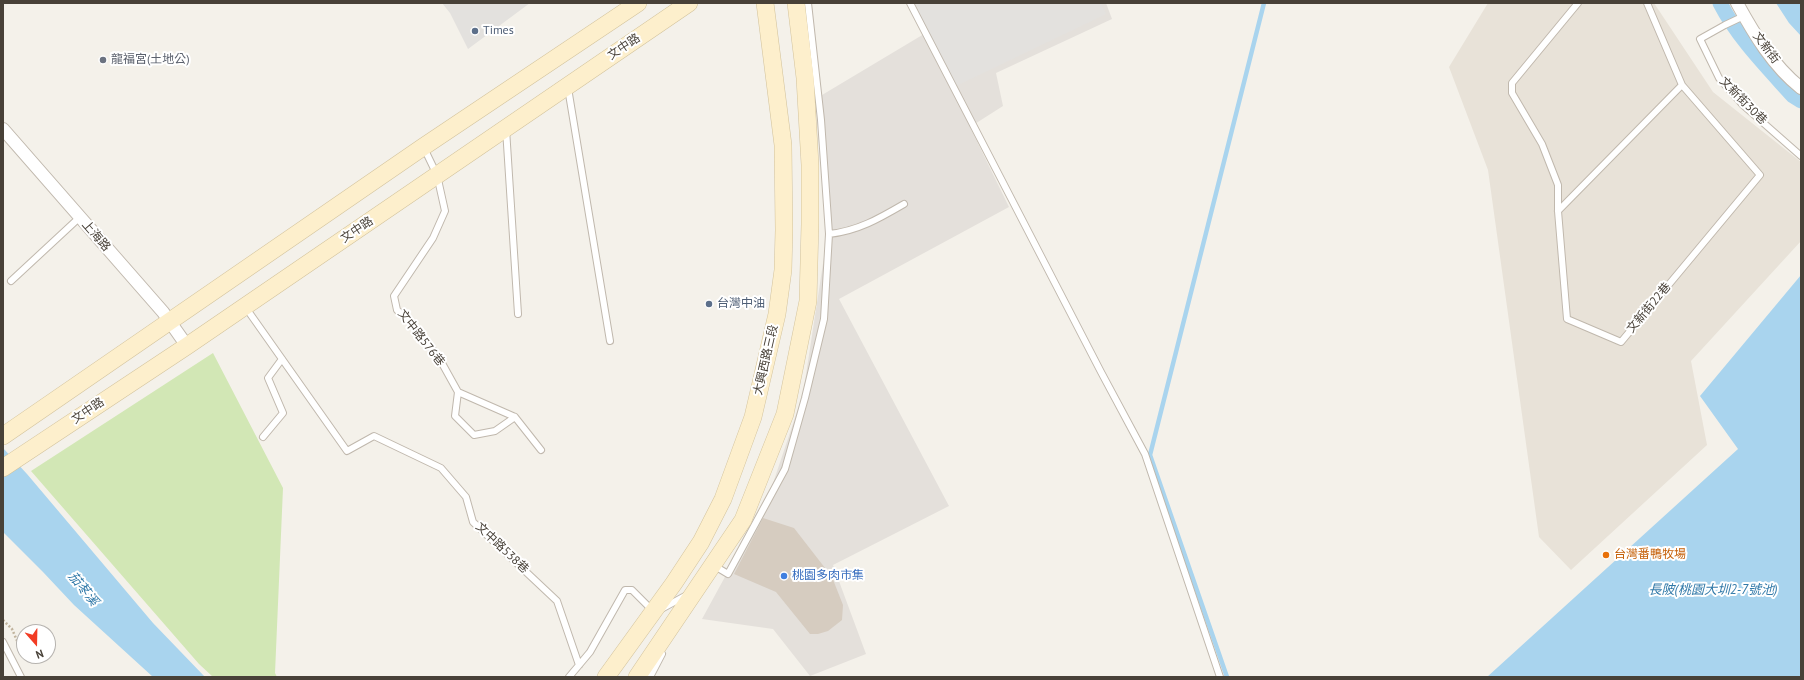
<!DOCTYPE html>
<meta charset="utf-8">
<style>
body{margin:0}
#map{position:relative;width:1804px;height:680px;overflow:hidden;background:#f4f1ea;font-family:"PT Sans",sans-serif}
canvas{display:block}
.frame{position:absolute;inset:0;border:4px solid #484138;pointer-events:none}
.north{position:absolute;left:16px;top:624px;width:40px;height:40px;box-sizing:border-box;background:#fff;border:1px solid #b6b3af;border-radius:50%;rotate:160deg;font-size:11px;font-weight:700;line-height:16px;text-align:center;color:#484138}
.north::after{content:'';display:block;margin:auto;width:14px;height:18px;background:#f23c24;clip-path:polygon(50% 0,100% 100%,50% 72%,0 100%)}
</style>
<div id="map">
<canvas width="1804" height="680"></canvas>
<div class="frame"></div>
<div class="north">N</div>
</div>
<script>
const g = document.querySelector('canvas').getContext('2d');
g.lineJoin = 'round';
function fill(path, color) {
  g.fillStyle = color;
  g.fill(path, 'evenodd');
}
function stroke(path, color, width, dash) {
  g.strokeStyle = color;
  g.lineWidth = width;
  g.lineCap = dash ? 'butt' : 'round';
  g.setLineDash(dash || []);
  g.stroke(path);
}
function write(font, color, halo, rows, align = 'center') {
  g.font = font + ' "PT Sans","Noto Sans TC",sans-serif';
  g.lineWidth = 4;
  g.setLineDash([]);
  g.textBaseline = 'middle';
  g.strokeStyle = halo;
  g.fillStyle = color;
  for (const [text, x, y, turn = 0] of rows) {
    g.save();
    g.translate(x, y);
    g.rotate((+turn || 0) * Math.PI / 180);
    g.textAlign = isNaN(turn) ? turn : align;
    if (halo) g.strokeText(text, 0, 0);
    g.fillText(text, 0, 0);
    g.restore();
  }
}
const residential = new Path2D(`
 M 1488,3 L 1654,3 L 1713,92 L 1801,162 L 1801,241 L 1691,361 L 1707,445 L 1571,570 L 1539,537 L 1488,170 L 1449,67 Z`);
const industrial = new Path2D(`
 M 910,3 L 1106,3 L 1112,19 L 996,73 L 1003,106 L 970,127 L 1009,207 L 839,299 L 949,506 L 833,565 L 866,654 L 810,676 L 773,629 L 702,619 L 768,498 L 803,394 L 826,244 L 822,95 L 924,34 Z`);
const green = new Path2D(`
 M 213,353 L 283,488 L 275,673 L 277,677 L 213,677 L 199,664 L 31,471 Z`);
const parking = new Path2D(`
 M 442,3 L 530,3 L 468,49 L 450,13 Z
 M 908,3 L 1101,3 L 1106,14 L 952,88 Z`);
const water = new Path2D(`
 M 1776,3 L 1801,3 L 1801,36 L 1789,23 Z
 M 1801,275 L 1801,677 L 1487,677 L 1738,449 L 1700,396 Z
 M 3,448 L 27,474 L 153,623 L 205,677 L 153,677 L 74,605 L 43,572 L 3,532 Z`);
const stream = new Path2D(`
 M 1227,677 L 1150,455 L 1264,3`);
const canal = new Path2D(`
 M 1720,3 C 1738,38 1767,67 1793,96 L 1801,101`);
const building = new Path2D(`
 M 763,518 L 794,528 L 832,577 L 843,605 L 842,620 L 828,631 L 818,634 L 810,634 L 776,592 L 734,574 Z`);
const path = new Path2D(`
 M 3,620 L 12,629 L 24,657`);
const lane = new Path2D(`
 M 910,3 L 1101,372 L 1145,454 L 1220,677
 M 1578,3 L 1512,83 L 1512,93 L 1542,144 L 1558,185 L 1558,211 L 1567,319 L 1621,342 L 1760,175 L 1682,85 L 1647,3
 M 1744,16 L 1725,25 L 1700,39 L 1719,78 L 1743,105 L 1801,156
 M 568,88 L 610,341
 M 506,129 L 518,314
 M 424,148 L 437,175 L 445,211 L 433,238 L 394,296 L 397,310 L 410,322 L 438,356 L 458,392 L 515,417 L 541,450
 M 1558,211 L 1682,85
 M 829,234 C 858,231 880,218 904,204
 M 11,281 L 80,217
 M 246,308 L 347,451 L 374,436 L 441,468 L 466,497 L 473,522 L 557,601 L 579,665
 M 458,392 L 455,416 L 474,435 L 495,431 L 515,417
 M 263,437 L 283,413 L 268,378 L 282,359
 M 713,565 L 728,574 L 785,469 L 805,398 L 824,319 L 829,234 L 821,120 L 808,3
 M 663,608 L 687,595
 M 3,642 L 21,677
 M 569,677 L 590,652 L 625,590 L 632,590 L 653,611
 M 650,677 L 662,654`);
const street = new Path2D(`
 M 1737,3 C 1754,34 1773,66 1801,88
 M 3,129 L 163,312 L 187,346`);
const secondary = new Path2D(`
 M 3,436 L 423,147 L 638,3
 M 3,468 L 187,346 L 689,3
 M 606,677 L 674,583 L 701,542 L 723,499 L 753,417 L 777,314 L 783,270 L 784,230 L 783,145 L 765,3
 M 637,677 L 743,520 L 785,414 L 808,301 L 810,224 L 810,165 L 805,78 L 796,3`);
const markers = [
 [475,31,4,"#5c6f8a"],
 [103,60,4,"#6b7280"],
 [709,304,4,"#5c6f8a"],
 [1606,555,4,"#e8710a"],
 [784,576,4,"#3f7fe0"]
];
const serviceNames = [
 ["Times",483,31],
 ["台灣中油",717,304]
];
const streetNames = [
 ["文中路",624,47,-34],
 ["文新街",1766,48,53],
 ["文新街30巷",1743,101,45],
 ["文中路",357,230,-34],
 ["上海路",96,236,49],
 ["文新街22巷",1649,308,-50],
 ["文中路576巷",421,338,52],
 ["大興西路三段",766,360,-77],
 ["文中路",88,411,-34],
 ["文中路538巷",502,548,43]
];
const worshipNames = [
 ["龍福宮(土地公)",111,60]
];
const foodNames = [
 ["台灣番鴨牧場",1614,555]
];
const shopNames = [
 ["桃園多肉市集",792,576]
];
const waterNames = [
 ["茄苳溪",83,589,51],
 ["長陂(桃園大圳2-7號池)",1713,590]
];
fill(residential, '#e8e2d8');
fill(industrial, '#e4e0db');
fill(green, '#d2e7b5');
fill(parking, '#e3e1de');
fill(water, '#a9d4ee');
stroke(stream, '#a9d4ee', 4.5);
stroke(canal, '#a9d4ee', 15);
fill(building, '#d6ccc0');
stroke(lane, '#c0b8ad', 8);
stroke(street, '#c0b8ad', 14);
stroke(secondary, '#d2c29b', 18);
stroke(path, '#c1b49e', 2.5, [2, 2]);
stroke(lane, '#fff', 6);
stroke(street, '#fff', 12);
stroke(secondary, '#fdefcc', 17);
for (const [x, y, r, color] of markers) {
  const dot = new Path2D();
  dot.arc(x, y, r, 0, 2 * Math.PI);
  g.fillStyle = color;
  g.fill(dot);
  stroke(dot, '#fff', 1.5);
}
write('12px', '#4e5e75', '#fff', serviceNames, 'left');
write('12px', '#484138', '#fff', streetNames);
write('12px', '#5b616d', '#fff', worshipNames, 'left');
write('12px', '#c56008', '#fff', foodNames, 'left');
write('12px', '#366cbe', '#fff', shopNames, 'left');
write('italic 13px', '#327aa9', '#fff', waterNames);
</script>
